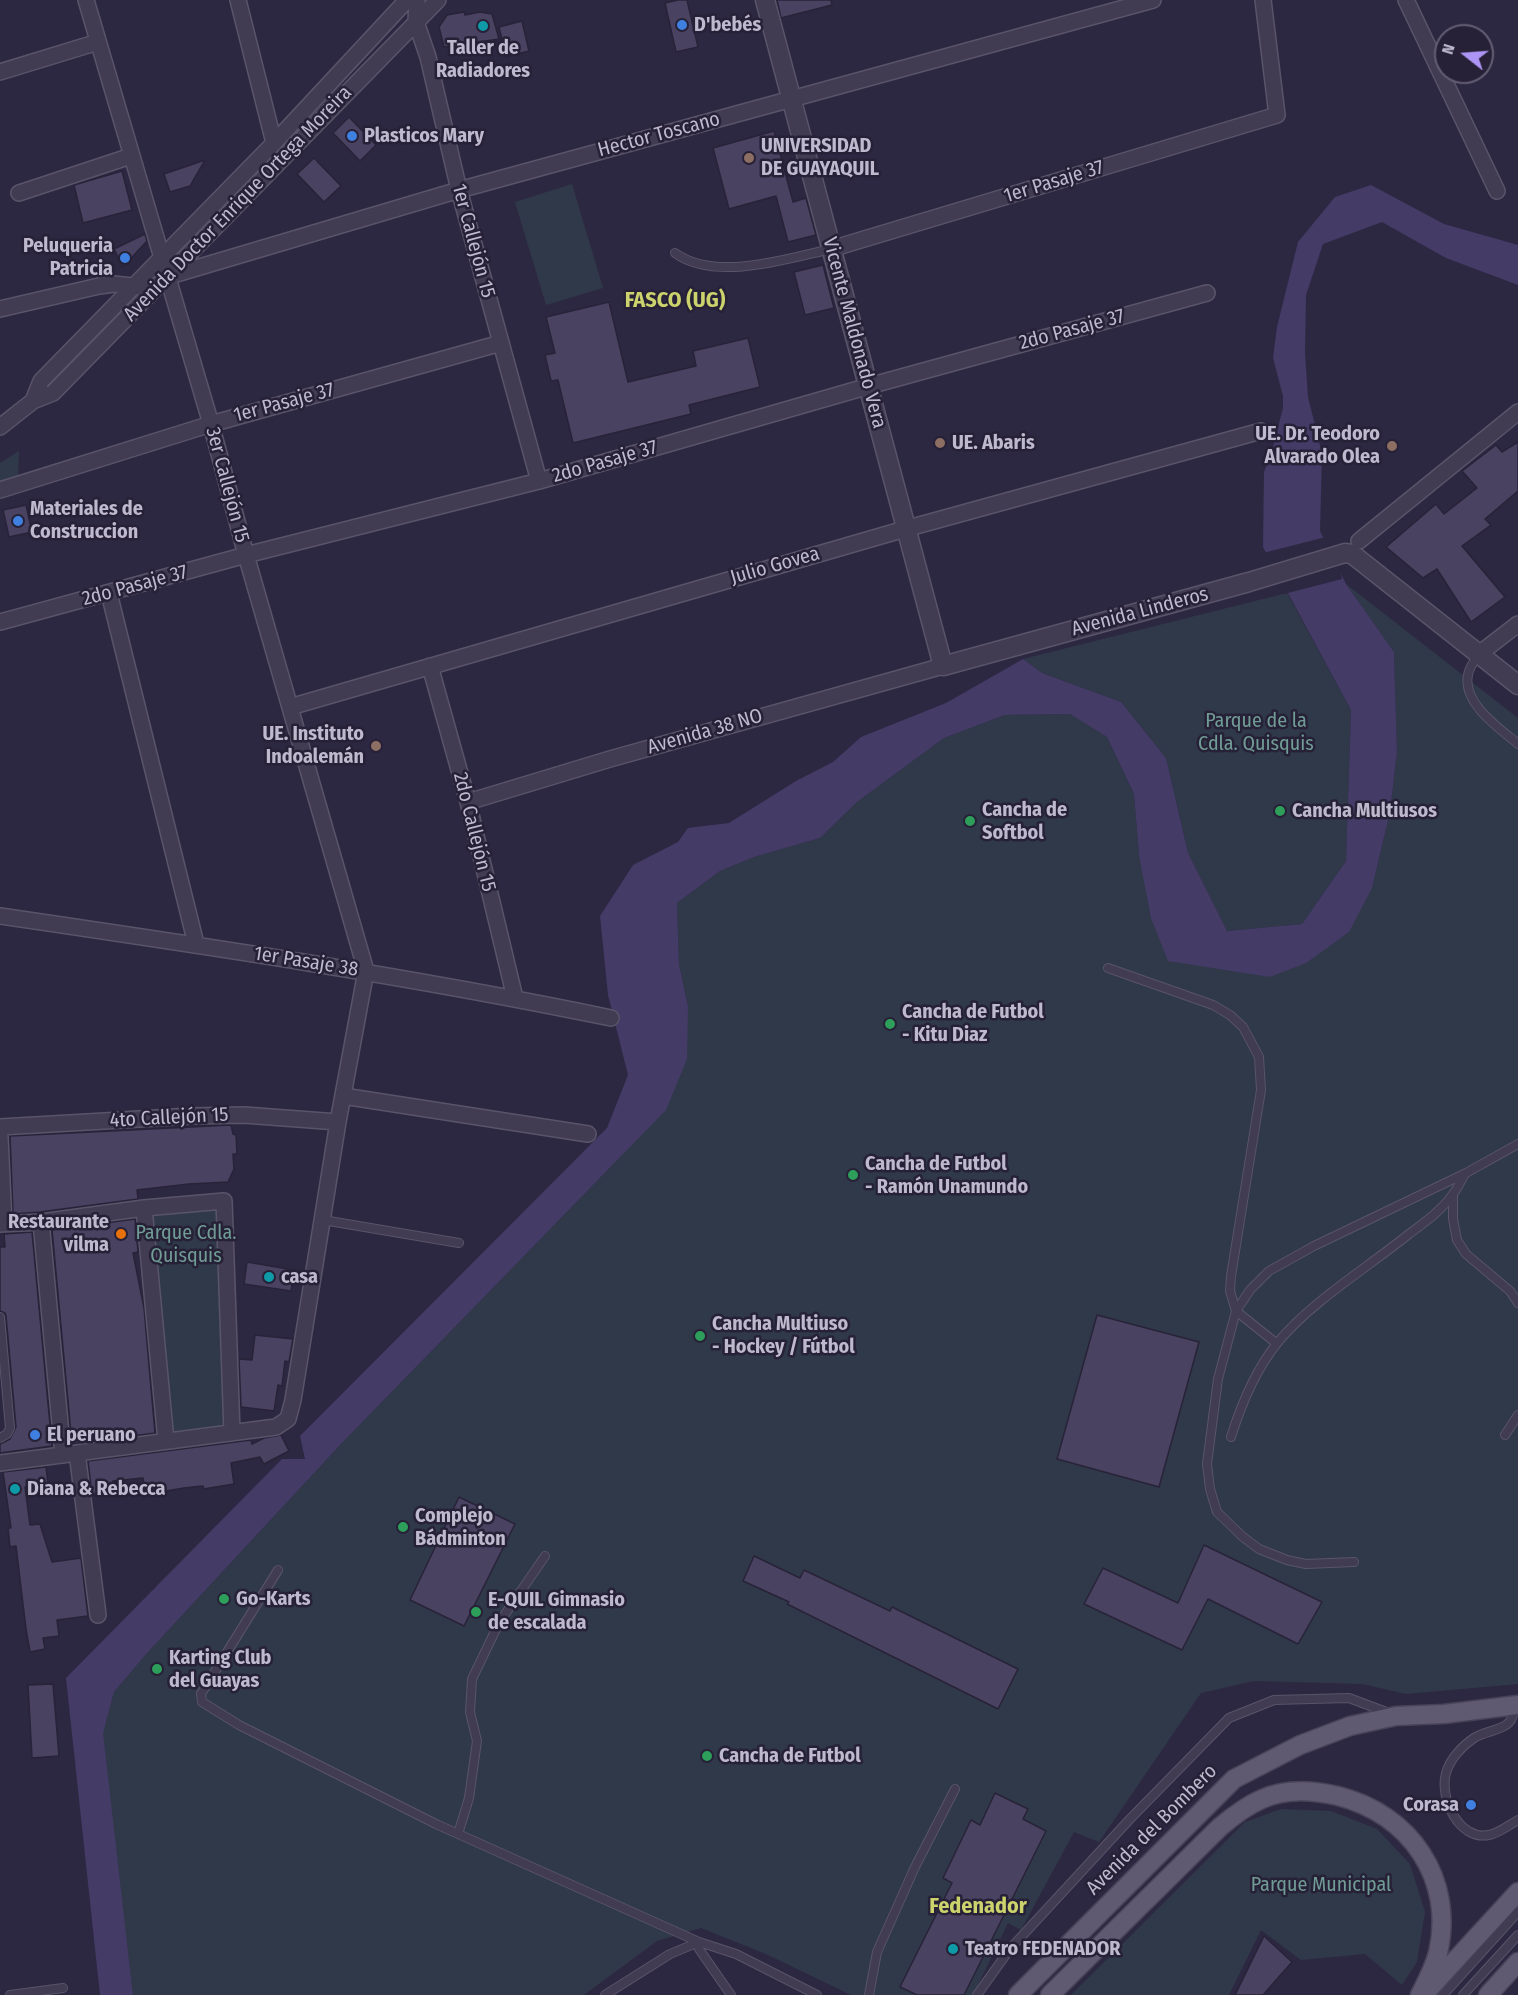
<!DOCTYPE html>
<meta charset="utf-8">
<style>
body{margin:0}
#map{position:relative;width:1518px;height:1995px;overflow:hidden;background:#2d2842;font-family:"Fira Sans Condensed",sans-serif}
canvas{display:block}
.north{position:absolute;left:1434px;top:24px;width:60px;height:60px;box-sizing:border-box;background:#262137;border:2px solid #635e73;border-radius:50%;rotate:287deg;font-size:16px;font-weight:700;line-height:24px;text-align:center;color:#beb9cc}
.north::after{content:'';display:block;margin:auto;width:21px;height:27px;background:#ad95f5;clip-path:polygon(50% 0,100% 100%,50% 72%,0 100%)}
</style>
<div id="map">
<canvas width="1518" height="1995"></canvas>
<div class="north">N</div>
</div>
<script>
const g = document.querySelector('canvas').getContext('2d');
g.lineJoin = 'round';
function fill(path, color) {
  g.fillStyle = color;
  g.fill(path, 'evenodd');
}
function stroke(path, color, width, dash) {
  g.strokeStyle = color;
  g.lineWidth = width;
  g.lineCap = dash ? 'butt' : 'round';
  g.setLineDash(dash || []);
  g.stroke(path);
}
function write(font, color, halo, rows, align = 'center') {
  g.font = font + ' "Fira Sans Condensed",sans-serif';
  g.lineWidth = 5;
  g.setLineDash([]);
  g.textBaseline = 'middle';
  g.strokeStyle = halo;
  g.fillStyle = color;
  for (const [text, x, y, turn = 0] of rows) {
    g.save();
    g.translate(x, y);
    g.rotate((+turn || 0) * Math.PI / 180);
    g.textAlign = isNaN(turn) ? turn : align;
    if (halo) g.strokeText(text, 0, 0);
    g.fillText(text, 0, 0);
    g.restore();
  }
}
const green = new Path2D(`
 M 572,184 L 603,288 L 546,305 L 515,202 Z
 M 19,451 L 18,476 L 0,482 L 0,463 Z
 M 1346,584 L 1518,718 L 1518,1684 L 1406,1694 L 1362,1684 L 1254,1681 L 1201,1693 L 1099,1842 L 1074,1832 L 1021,1930 L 1008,1923 L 973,1995 L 851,1995 L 766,1954 L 701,1928 L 657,1941 L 584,1995 L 133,1995 L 102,1733 L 114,1692 L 148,1652 L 341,1444 L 623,1154 L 688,1006 L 679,964 L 677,903 L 720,871 L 754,857 L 820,838 L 857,802 L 944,738 L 1005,715 L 1070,714 L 1107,737 L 1134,794 L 1139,855 L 1270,977 L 1372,888 L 1390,812 L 1397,752 L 1394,652 Z
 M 1287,593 L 1351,710 L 1346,861 L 1302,924 L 1227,931 L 1188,853 L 1166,758 L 1121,702 L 1042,673 L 1023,659 Z
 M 224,1201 L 232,1433 L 166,1441 L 144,1208 Z
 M 1281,1809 L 1331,1811 L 1377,1829 L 1410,1864 L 1425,1912 L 1417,1962 L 1402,1985 L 1365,1954 L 1301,1960 L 1261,1930 L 1229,1995 L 1071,1995 L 1245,1822 Z`);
const water = new Path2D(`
 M 1371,185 L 1444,224 L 1518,245 L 1518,285 L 1446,258 L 1382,222 L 1323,244 L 1306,295 L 1305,353 L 1308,397 L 1322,454 L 1320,531 L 1346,584 L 1394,652 L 1397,752 L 1390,812 L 1372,888 L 1349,932 L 1306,963 L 1270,977 L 1168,961 L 1151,918 L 1139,855 L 1134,794 L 1107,737 L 1070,714 L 1005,715 L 944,738 L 857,802 L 820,838 L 754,857 L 720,871 L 677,903 L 679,964 L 688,1006 L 687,1059 L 666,1110 L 341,1444 L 148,1652 L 114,1692 L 103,1733 L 133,1995 L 100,1995 L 66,1678 L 282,1459 L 305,1459 L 300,1436 L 607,1128 L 628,1075 L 608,995 L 600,916 L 633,865 L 678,842 L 688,828 L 729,823 L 796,781 L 833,762 L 861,737 L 946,703 L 1023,659 L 1042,673 L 1121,702 L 1166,758 L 1188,853 L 1227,931 L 1302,924 L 1346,861 L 1351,710 L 1263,547 L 1264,472 L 1272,451 L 1283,408 L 1283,396 L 1273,358 L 1277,327 L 1298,242 L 1335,197 Z`);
const pier = new Path2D(`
 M 1326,537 L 1338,560 L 1342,579 L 1284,594 L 1263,553 Z`);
const building = new Path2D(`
 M 678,0 L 687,0 L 698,47 L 676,52 L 665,3 Z
 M 777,0 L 831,0 L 832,5 L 781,18 Z
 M 464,12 L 465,15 L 480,12 L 492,14 L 499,39 L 444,47 L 439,27 L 447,15 Z
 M 522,21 L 529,51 L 506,57 L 499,27 Z
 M 349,117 L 376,145 L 360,161 L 333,133 Z
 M 774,131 L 793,202 L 806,198 L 816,235 L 788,242 L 776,196 L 729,209 L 713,148 Z
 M 314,158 L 341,186 L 324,202 L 297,174 Z
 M 205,160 L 190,186 L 170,192 L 164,174 Z
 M 122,171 L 132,210 L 83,223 L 74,185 Z
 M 145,234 L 147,241 L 123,267 L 114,249 Z
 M 823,265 L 834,308 L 805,315 L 794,272 Z
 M 609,302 L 628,382 L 696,366 L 693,351 L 748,338 L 760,387 L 689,405 L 691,414 L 573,443 L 558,380 L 551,381 L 545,355 L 555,353 L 546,317 Z
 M 1518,442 L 1518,491 L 1485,519 L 1491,525 L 1462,546 L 1505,597 L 1471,622 L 1437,569 L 1423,578 L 1386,547 L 1436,504 L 1444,514 L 1477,488 L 1462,471 L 1496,445 L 1502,452 Z
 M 26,505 L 32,532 L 9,537 L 3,510 Z
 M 231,1125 L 233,1134 L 236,1135 L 237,1154 L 233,1154 L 234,1169 L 228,1182 L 189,1184 L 137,1190 L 138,1199 L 40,1212 L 13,1214 L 10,1136 Z
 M 135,1219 L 138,1252 L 133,1253 L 144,1308 L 155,1433 L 72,1444 L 52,1230 Z
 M 32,1232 L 52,1446 L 0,1453 L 0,1444 L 10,1439 L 16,1427 L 6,1316 L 5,1313 L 0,1311 L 0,1247 L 5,1247 L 4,1234 Z
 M 247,1262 L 294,1270 L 291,1291 L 244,1284 Z
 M 1097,1315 L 1199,1342 L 1159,1487 L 1057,1459 Z
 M 255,1335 L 293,1339 L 289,1362 L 285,1361 L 282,1386 L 278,1385 L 274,1411 L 241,1407 L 239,1359 L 252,1360 Z
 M 281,1435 L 289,1451 L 264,1464 L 260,1457 L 231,1463 L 234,1484 L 204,1489 L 203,1486 L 184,1488 L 166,1491 L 167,1492 L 145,1494 L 143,1478 L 113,1481 L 114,1492 L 92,1495 L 88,1461 L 251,1440 L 252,1444 L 264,1438 Z
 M 46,1467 L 48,1483 L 25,1487 L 30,1525 L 40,1524 L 52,1562 L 81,1558 L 88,1616 L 57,1620 L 59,1636 L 43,1638 L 45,1649 L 30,1652 L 26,1629 L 16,1546 L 10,1547 L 8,1528 L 11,1528 L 3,1472 Z
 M 459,1497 L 515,1524 L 464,1626 L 410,1600 Z
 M 1204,1545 L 1322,1602 L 1298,1644 L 1208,1599 L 1182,1650 L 1084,1604 L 1103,1568 L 1178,1603 Z
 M 754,1556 L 800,1578 L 804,1570 L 890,1611 L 892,1607 L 1018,1669 L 998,1709 L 787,1604 L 789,1602 L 743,1581 Z
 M 53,1684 L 59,1756 L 32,1758 L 28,1685 Z
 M 995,1793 L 1028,1809 L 1023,1819 L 1046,1831 L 964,1995 L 917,1995 L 900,1987 L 952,1883 L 943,1878 L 971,1820 L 980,1825 Z
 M 1264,1936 L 1292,1962 L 1263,1995 L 1235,1995 Z`);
const service = new Path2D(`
 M 675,253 C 715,282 786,259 831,249
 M 1479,654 C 1475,660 1469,667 1468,675 C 1462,703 1499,728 1518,744
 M 1108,968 L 1213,1005 L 1230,1015 L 1243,1027 L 1259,1057 L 1261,1090 L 1231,1276 L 1230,1291 L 1236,1311 L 1276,1343
 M 1453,1194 L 1453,1219 L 1457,1240 L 1466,1254 L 1510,1291 L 1518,1303
 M 323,1220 L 459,1243
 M 0,1317 L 10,1428 L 7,1434 L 0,1438
 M 1505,1435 L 1518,1415
 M 1231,1437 C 1241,1405 1256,1369 1278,1342 C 1311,1302 1368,1267 1409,1234 C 1425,1222 1442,1210 1453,1194 C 1458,1188 1461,1180 1465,1174
 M 1354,1562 L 1306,1564 L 1287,1560 L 1259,1549 L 1243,1537 L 1217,1512 L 1210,1489 L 1207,1464 L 1218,1379 L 1236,1311 L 1250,1290 L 1269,1271 L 1314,1246 L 1466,1173 L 1518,1144
 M 278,1570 L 201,1694 L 202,1702 L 239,1725 L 436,1824 L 699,1942 L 736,1954 L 817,1995
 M 1513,1707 C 1516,1732 1489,1728 1474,1738 C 1462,1746 1450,1759 1446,1773 C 1439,1798 1459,1841 1489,1835 C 1499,1833 1509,1825 1518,1820
 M 458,1834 L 469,1798 L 477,1741 L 470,1712 L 472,1679 L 499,1623 L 545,1556
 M 699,1942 L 699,1949 L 731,1995
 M 10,1995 L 63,1988
 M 605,1995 L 670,1954 L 699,1942
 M 869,1995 L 877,1952 L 915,1867 L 955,1789
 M 977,1995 L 1010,1949 L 1130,1819 L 1229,1718 L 1274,1700 L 1349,1698 L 1389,1713
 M 1443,1995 L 1518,1912
 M 1463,1995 L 1518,1935`);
const minor = new Path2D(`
 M 238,0 L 274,143
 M 417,0 L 416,22 L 428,57 L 459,190 L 539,481
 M 1406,0 L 1497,191
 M 0,72 L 98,42
 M 19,193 L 131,156
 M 831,249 L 1277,115 L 1263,0
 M 166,277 L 459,190 L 1153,0
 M 0,309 L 99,286 L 114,284 L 141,287
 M 33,401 L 41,381 L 274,143 L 407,0
 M 0,427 L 33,401 L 53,393 L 438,0
 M 0,490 L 211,424 L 501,343
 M 1359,541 L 1518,412
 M 109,593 L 196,944
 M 0,622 L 246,555 L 539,481 L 869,386 L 1207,293
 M 1479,654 L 1518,624
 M 430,666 L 468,802 L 515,998
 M 290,707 L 905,529 L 1261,431
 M 468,802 L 610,759 L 943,666
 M 0,916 C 204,946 408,976 611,1018
 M 343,1096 L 588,1134
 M 0,1127 L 191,1116 L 244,1115 L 338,1122
 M 0,1137 L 4,1224
 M 144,1208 L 166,1441
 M 41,1222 L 63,1455
 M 0,1224 L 41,1222 L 144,1208 L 224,1201 L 232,1433
 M 77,1453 L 98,1615
 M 0,1463 L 276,1427 L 288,1419 L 293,1400 L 338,1122 L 366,971 L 246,555 L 211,424 L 86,0`);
const tertiary = new Path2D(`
 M 765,0 L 943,666 L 1249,582 L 1345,553 L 1352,554 L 1518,685`);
const primary = new Path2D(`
 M 1428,1990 L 1518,1892
 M 1018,1995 L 1234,1779 L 1300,1745 L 1350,1726 L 1396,1716 L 1444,1714 L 1518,1705
 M 1050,1995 L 1220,1827 C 1233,1816 1246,1806 1262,1799 C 1286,1788 1313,1790 1338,1796 C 1410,1814 1455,1879 1438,1953 C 1434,1968 1427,1981 1420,1995
 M 1488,1995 L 1518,1962`);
const markers = [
 [682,25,6,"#3f7fe0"],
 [483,26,6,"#0f9aa8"],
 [352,136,6,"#3f7fe0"],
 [749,158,6,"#8d6e63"],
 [125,258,6,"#3f7fe0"],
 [940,443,6,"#8d6e63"],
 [1392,446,6,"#8d6e63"],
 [18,521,6,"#3f7fe0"],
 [376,746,6,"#8d6e63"],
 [1280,811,6,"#2e9e5b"],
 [970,821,6,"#2e9e5b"],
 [890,1024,6,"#2e9e5b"],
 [853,1175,6,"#2e9e5b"],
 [121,1234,6,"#e8710a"],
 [269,1277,6,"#0f9aa8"],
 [700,1336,6,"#2e9e5b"],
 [35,1435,6,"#3f7fe0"],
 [15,1489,6,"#0f9aa8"],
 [403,1527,6,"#2e9e5b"],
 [224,1599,6,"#2e9e5b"],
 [476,1612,6,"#2e9e5b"],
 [157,1669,6,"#2e9e5b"],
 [707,1756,6,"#2e9e5b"],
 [1471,1805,6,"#3f7fe0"],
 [953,1949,6,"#0f9aa8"]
];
const poiNames = [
 ["D'bebés",694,25],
 ["Taller de",483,48,"center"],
 ["Radiadores",483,71,"center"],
 ["Plasticos Mary",364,136],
 ["UNIVERSIDAD",761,146],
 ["DE GUAYAQUIL",761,169],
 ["Peluqueria",113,246,"right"],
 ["Patricia",113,269,"right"],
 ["UE. Dr. Teodoro",1380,434,"right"],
 ["Alvarado Olea",1380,457,"right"],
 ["UE. Abaris",952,443],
 ["Materiales de",30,509],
 ["Construccion",30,532],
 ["UE. Instituto",364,734,"right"],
 ["Indoalemán",364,757,"right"],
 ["Cancha de",982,810],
 ["Softbol",982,833],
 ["Cancha Multiusos",1292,811],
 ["Cancha de Futbol",902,1012],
 ["- Kitu Diaz",902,1035],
 ["Cancha de Futbol",865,1164],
 ["- Ramón Unamundo",865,1187],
 ["Restaurante",109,1222,"right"],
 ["vilma",109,1245,"right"],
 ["casa",281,1277],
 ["Cancha Multiuso",712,1324],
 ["- Hockey / Fútbol",712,1347],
 ["El peruano",47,1435],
 ["Diana & Rebecca",27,1489],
 ["Complejo",415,1516],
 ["Bádminton",415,1539],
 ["Go-Karts",236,1599],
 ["E-QUIL Gimnasio",488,1600],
 ["de escalada",488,1623],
 ["Karting Club",169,1658],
 ["del Guayas",169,1681],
 ["Cancha de Futbol",719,1756],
 ["Corasa",1459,1805,"right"],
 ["Teatro FEDENADOR",965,1949]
];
const streetNames = [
 ["Hector Toscano",659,135,-15],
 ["1er Pasaje 37",1054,182,-17],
 ["Avenida Doctor Enrique Ortega Moreira",238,204,-46],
 ["1er Callejón 15",473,241,75],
 ["2do Pasaje 37",1072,330,-15],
 ["Vicente Maldonado Vera",854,333,75],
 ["1er Pasaje 37",284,403,-15],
 ["2do Pasaje 37",605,462,-16],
 ["3er Callejón 15",227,485,75],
 ["Julio Govea",775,566,-16],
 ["2do Pasaje 37",135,586,-15],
 ["Avenida Linderos",1140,612,-15],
 ["Avenida 38 NO",705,732,-16],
 ["2do Callejón 15",474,832,76],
 ["1er Pasaje 38",306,962,9],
 ["4to Callejón 15",169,1118,-3],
 ["Avenida del Bombero",1152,1830,-45]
];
const parkNames = [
 ["Parque de la",1256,721],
 ["Cdla. Quisquis",1256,744],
 ["Parque Cdla.",186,1233],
 ["Quisquis",186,1256],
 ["Parque Municipal",1321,1885]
];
const quarterNames = [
 ["FASCO (UG)",675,301],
 ["Fedenador",978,1907]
];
fill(green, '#30394a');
fill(water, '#443b66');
fill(pier, '#2d2842');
fill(building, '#494260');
stroke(building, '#282339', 1.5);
stroke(service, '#595469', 10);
stroke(minor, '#595469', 18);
stroke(tertiary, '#595469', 21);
stroke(primary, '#484358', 21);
stroke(service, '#413c52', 8);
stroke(minor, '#413c52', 15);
stroke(tertiary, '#413c52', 18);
stroke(primary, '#5f5a72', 18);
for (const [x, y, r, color] of markers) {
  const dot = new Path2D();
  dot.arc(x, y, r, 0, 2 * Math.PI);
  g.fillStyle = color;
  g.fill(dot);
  stroke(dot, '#262137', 2);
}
write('bold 20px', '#beb9cc', '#262137', poiNames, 'left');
write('20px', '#beb9cc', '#262137', streetNames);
write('20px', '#719c96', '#262137', parkNames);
write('bold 22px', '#ccd36d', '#262137', quarterNames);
</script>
